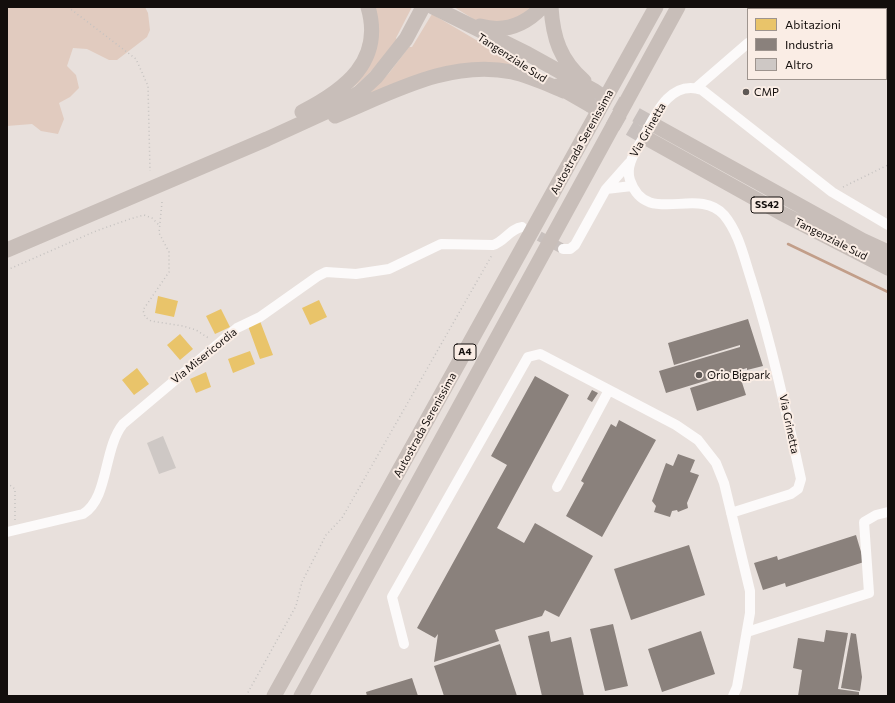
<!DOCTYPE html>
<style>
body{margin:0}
#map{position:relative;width:895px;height:703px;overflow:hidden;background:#e8e0dc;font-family:Commissioner,sans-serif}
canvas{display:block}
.frame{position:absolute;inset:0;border:8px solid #130e0c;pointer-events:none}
.legend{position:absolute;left:747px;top:8px;width:140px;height:72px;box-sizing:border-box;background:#faede5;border:1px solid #9e948e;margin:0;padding:5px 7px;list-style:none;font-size:12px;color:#130e0c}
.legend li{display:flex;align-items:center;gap:8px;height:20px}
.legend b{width:20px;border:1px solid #9e948e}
</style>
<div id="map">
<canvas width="895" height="703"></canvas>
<div class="frame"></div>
<ul class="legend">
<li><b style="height:11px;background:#e9c46a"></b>Abitazioni</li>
<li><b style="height:11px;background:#8a817c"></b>Industria</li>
<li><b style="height:11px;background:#cec8c5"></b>Altro</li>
</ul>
</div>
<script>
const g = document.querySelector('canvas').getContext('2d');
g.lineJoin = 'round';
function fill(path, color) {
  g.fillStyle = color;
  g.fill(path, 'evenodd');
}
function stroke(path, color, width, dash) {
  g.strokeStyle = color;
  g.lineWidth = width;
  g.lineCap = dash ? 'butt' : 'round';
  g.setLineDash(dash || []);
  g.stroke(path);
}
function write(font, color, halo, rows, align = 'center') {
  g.font = font + ' Commissioner,sans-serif';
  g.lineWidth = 4;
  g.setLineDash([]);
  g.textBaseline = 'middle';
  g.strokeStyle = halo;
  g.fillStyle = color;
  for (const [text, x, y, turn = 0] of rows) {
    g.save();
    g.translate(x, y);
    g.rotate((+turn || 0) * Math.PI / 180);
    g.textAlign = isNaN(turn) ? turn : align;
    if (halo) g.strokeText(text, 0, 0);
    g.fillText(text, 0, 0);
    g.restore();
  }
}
const green = new Path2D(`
 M 7,7 L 145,7 L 148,13 L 150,30 L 147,37 L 117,60 L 109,60 L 87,49 L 73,48 L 67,66 L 76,75 L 79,88 L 70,97 L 59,103 L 64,119 L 58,134 L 41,131 L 32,124 L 7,126 Z
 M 371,7 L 412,7 L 396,38 L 397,40 C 383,59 368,77 348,91 L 354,82 Z
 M 454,7 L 537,7 L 523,19 L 486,23 L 475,20 Z
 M 432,14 L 522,67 L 528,73 L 508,66 L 364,97 L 389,73 L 409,47 L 412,47 Z`);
const homes = new Path2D(`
 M 158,296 L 178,301 L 174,317 L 155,313 Z
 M 319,300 L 327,317 L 310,325 L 302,308 Z
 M 221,309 L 230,327 L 215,334 L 206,316 Z
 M 260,321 L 273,355 L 260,359 L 248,326 Z
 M 180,334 L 193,349 L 180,360 L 167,345 Z
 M 250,351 L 255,364 L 233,373 L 228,359 Z
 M 137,368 L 149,384 L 134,395 L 122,380 Z
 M 206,372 L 211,387 L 196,393 L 190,379 Z`);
const industry = new Path2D(`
 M 748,319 L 763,366 L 747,370 L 747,368 L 666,393 L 659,371 L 740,347 L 740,345 L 674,365 L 668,343 Z
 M 739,373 L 746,395 L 697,411 L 690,388 Z
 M 535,376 L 569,395 L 497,528 L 524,543 L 535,523 L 593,556 L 559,617 L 545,610 L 542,616 L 495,630 L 499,641 L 434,662 L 438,634 L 435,638 L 417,628 L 507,465 L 491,456 Z
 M 592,390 L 598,393 L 592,402 L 587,399 Z
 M 619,420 L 656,440 L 602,537 L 566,516 L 584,483 L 581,481 L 611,424 L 616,427 Z
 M 678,454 L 695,460 L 690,472 L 699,475 L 687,503 L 688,508 L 678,512 L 677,510 L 672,511 L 670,517 L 654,512 L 656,506 L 652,501 L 666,463 L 673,466 Z
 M 856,535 L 864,562 L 786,587 L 785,583 L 763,590 L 754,563 L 777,556 L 778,560 Z
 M 689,545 L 705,595 L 631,620 L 614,569 Z
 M 613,624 L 628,686 L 605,691 L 590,629 Z
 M 826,630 L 848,633 L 838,689 L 859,692 L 859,696 L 798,696 L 802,670 L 793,668 L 798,638 L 824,642 Z
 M 549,631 L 551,642 L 571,637 L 584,696 L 542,696 L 528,636 Z
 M 701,631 L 715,674 L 662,692 L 648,649 Z
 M 851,633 L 856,634 L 862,677 L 860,691 L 841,688 Z
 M 500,644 L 517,696 L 444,696 L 434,666 Z
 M 412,678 L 418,696 L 367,696 L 366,692 Z`);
const stream = new Path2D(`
 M 788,244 L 888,292`);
const building = new Path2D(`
 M 163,436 L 176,468 L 159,474 L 147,443 Z`);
const minorTunnel = new Path2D(`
 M 526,229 L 563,249`);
const highwayTunnel = new Path2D(`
 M 596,92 L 656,126
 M 590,105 L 648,139`);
const path = new Path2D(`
 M 68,7 L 136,59 L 148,86 L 150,171
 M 843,187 L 888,165
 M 162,202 L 159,233 L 169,252 L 169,272 L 143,310 L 145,317 L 151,321 L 183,326 L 196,330 L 210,339
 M 7,270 L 96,231 L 130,219 L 144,215 L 152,218 L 159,225
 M 7,483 L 15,489 L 15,521
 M 246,696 L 296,606 L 302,582 L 326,535 L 342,518 L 492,255`);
const minor = new Path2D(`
 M 800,9 L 803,7
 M 696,88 L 748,43
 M 629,163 L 606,189 L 632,186
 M 563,249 L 570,249 L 575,245 L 606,189
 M 557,487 L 609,390 L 676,425 L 698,440 L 716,463 L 724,483 L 750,591 L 750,613 L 737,687 L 733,696
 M 731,513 L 791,494 L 798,489 L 801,479 C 786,411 772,346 751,279 C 744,258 739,233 724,215 C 697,185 646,228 630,180 C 625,165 636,151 643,138 C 655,115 670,79 702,90 L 832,192 L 888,225
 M 7,532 L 83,514 C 109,498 103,449 123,424 L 237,328 L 260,317 L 318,276 L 326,272 L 356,274 L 389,269 L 441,244 L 493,245 C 504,242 511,228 522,227
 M 747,632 L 869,593 L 864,522 L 876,515 L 888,512
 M 404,644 L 392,597 L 528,357 L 540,354 L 609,390`);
const highway = new Path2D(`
 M 433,7 L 528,54 L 595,91
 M 551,7 C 553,38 560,60 584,81
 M 480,26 C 505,33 525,25 542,7
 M 557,86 L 590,105
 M 302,112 C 345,90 384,61 368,7
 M 335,116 C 391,93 450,59 512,72 C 530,76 547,84 564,91
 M 656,126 L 862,240 L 888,252
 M 648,139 L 781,213 L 888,268
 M 7,250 L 267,139 L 337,107 L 360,92 L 376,77 L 406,39 L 423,7
 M 274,696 L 656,7
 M 301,696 L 678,7`);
const markers = [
 [746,92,4,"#5e5855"],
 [699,375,4,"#5e5855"]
];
const shields = [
 [767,205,32],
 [465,352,22]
];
const shieldNames = [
 ["SS42",767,205],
 ["A4",465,352]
];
const streetNames = [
 ["Tangenziale Sud",512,58,33],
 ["Via Grinetta",648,130,-60],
 ["Autostrada Serenissima",582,142,-61],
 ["Tangenziale Sud",831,239,27],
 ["Via Misericordia",204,356,-39],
 ["Via Grinetta",789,424,78],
 ["Autostrada Serenissima",425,425,-61]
];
const poiNames = [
 ["CMP",754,92],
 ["Orio Bigpark",707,375]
];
fill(green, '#e1cbbf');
fill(homes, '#e9c46a');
fill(industry, '#8a817c');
stroke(stream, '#c29e89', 2.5);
fill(building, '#cec8c5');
stroke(minorTunnel, '#c8c0bd', 10, [10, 5]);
stroke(highwayTunnel, '#c8c0bd', 15, [15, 8]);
stroke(path, '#c5c2c0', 1.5, [1, 3]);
stroke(minor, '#fcfafa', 10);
stroke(highway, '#c8beb9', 15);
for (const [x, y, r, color] of markers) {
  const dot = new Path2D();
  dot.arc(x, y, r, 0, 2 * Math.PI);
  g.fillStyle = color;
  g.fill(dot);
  stroke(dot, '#faede5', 1.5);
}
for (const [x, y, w] of shields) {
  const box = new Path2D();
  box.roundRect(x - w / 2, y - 8, w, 16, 3);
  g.fillStyle = '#faede5';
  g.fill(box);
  stroke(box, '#130e0c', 1);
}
write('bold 10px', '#130e0c', null, shieldNames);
write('11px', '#130e0c', '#faede5', streetNames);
write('11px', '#130e0c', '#faede5', poiNames, 'left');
</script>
